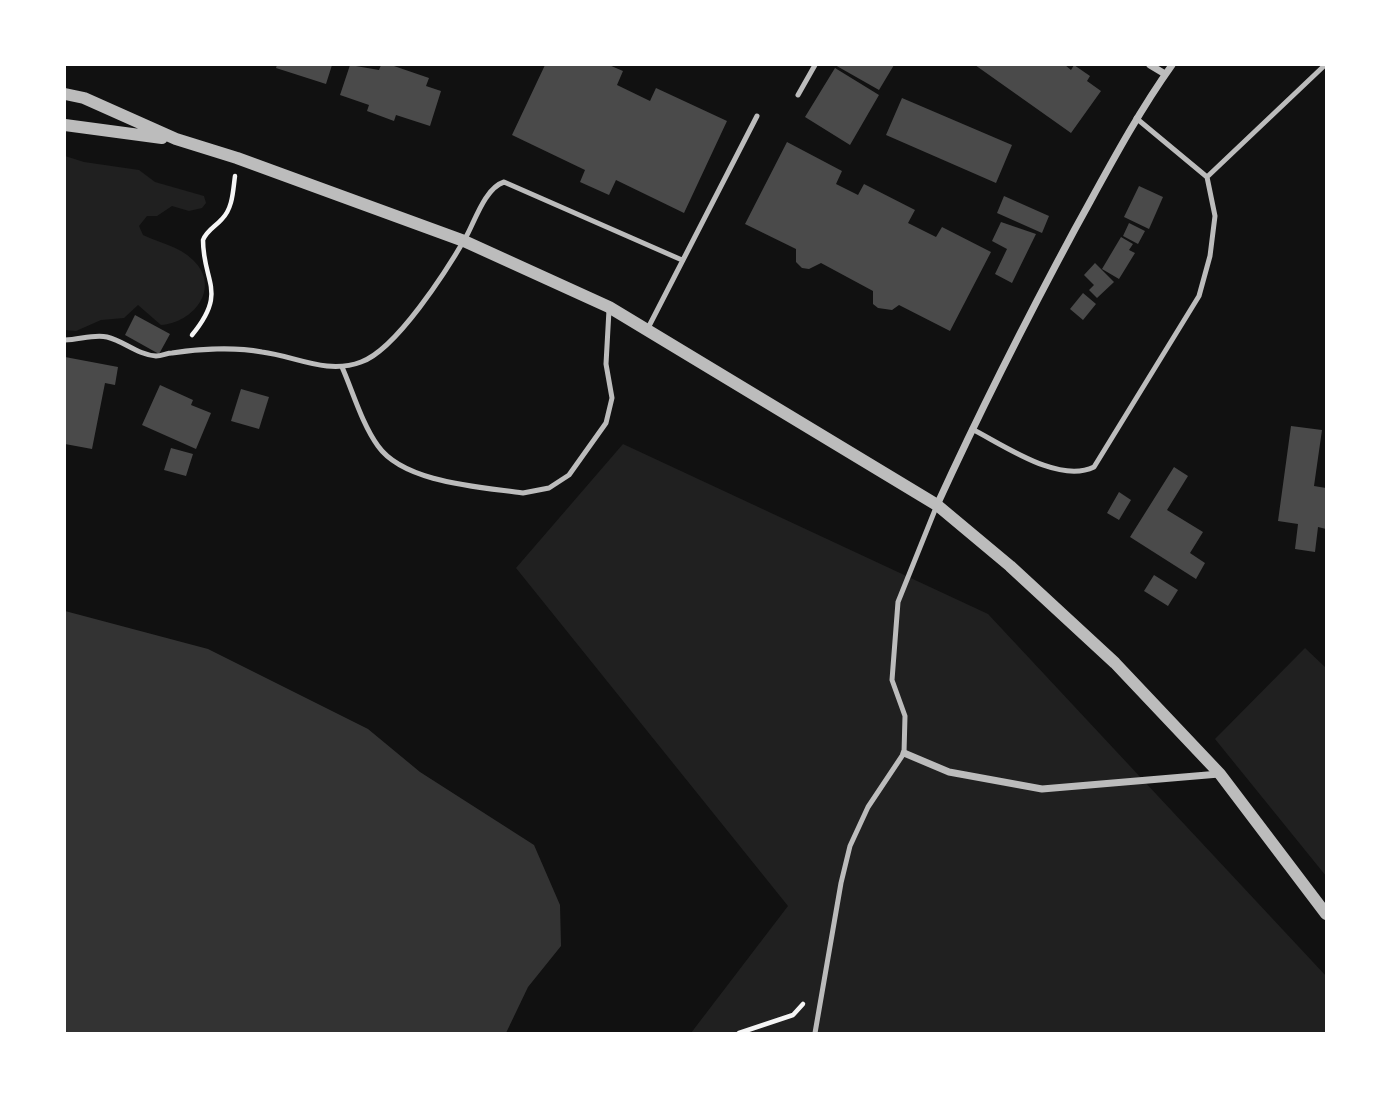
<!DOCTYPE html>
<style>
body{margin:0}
#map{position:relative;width:1391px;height:1098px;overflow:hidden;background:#111;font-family:Karla,sans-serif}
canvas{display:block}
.frame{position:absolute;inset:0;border:66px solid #fff;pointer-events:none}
</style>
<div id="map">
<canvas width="1391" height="1098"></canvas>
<div class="frame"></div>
</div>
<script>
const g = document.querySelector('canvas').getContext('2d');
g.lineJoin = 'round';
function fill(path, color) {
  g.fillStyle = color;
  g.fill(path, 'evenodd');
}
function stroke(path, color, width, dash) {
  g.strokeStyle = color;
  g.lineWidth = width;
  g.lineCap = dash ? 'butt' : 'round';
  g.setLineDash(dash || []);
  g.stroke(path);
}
const green = new Path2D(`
 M 65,156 L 84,162 L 139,170 L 155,182 L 204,196 L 206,203 L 202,208 L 189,211 L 172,206 L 157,216 L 147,216 L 139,226 L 143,235 C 159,243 179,246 193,260 C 222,288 193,323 161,325 L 138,305 L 124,318 L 101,320 L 76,331 L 65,330 Z
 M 623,444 L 988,614 L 1326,976 L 1326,1033 L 691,1033 L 788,906 L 516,568 Z
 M 1305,648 L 1326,668 L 1326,876 L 1215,739 Z`);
const water = new Path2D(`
 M 65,611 L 208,649 L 368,729 L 420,772 L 534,845 L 560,905 L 561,946 L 528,987 L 506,1033 L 65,1033 Z`);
const building = new Path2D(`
 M 277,65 L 332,65 L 326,84 L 276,68 Z
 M 350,65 L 379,70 L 381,65 L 391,65 L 429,78 L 426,86 L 441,91 L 430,126 L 396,115 L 394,121 L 367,111 L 369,105 L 340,95 Z
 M 545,65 L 609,65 L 623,71 L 617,85 L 650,101 L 656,88 L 727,121 L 684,213 L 616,180 L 609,195 L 580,182 L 585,170 L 512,135 Z
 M 835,65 L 894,65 L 879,90 Z
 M 975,65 L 1065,65 L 1071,70 L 1074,65 L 1090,76 L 1087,81 L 1101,91 L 1071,133 Z
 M 835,68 L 879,95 L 850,145 L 805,117 Z
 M 902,98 L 1012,145 L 996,183 L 886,135 Z
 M 787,142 L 842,171 L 836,184 L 858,195 L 864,184 L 915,210 L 908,223 L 936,237 L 942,227 L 991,252 L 950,331 L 899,305 L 892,310 L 878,308 L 873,304 L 873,291 L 821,263 L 809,269 L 802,268 L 796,262 L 796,249 L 745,224 Z
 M 1139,186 L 1163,197 L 1149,229 L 1124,217 Z
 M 1004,196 L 1049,216 L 1042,233 L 997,213 Z
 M 1001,222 L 1036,234 L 1012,283 L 995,274 L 1007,249 L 992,241 Z
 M 1129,223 L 1145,231 L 1138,244 L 1123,236 Z
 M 1121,237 L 1133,244 L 1129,250 L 1135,253 L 1119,279 L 1102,269 Z
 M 1095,263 L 1114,282 L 1097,298 L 1089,290 L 1094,285 L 1084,275 Z
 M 1083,293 L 1096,304 L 1083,320 L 1070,309 Z
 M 135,315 L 170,334 L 159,354 L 125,335 Z
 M 65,357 L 118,367 L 115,385 L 105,383 L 92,449 L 65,444 Z
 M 160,385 L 193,400 L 191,405 L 211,413 L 196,449 L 142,425 Z
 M 241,389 L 269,397 L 259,429 L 231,421 Z
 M 1291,426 L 1322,430 L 1314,486 L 1326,488 L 1326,529 L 1318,527 L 1315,552 L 1295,549 L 1298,524 L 1278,521 Z
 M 171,448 L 193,454 L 186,476 L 164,470 Z
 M 1174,467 L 1188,476 L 1167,510 L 1203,532 L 1190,553 L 1205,563 L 1196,579 L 1130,537 Z
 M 1119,492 L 1131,500 L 1119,520 L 1107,513 Z
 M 1154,575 L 1178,590 L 1168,606 L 1144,591 Z`);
const path = new Path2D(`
 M 192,335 C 228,291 203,283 203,240 C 207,230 215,227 222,219 C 233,208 233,190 235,176
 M 739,1033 L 793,1015 L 803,1004`);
const service = new Path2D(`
 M 798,95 L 815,65
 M 1207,177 L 1325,65
 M 647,330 L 757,116
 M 65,340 C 79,340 93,334 107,337 C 124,341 138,355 156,356 C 162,356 167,353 172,353 C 199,349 235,347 262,352 C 295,356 327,375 361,362 C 396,350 447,270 466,237 C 475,221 485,188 504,182 L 682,260
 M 342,367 C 353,392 362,424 378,446 C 404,483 481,487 523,493 L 549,488 L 569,475 L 606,423 L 612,398 L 606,364 L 609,310
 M 972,429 C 1005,446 1059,484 1094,467 L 1199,296 L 1210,256 L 1215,216 L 1207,177 L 1136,118
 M 815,1033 L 841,883 L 850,846 L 868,807 L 904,753 L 905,716 L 892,680 L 898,602 L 937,505`);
const minor = new Path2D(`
 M 1150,65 L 1165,74
 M 937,505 C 980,411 1026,320 1075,229 C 1106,173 1135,117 1172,65
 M 904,753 L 949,772 L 1042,789 L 1219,774`);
const tertiary = new Path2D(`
 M 65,94 L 84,98 L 176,139 L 237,158 L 464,241 L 609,307 L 937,505 L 1010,566 L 1115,663 L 1220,774 L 1326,914
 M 65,125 L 162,138`);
fill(green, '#202020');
fill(water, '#333');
fill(building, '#4a4a4a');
stroke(path, '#f5f5f5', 4.5);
stroke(service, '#bcbcbc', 5);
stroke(minor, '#bcbcbc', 7);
stroke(tertiary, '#bcbcbc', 12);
</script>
